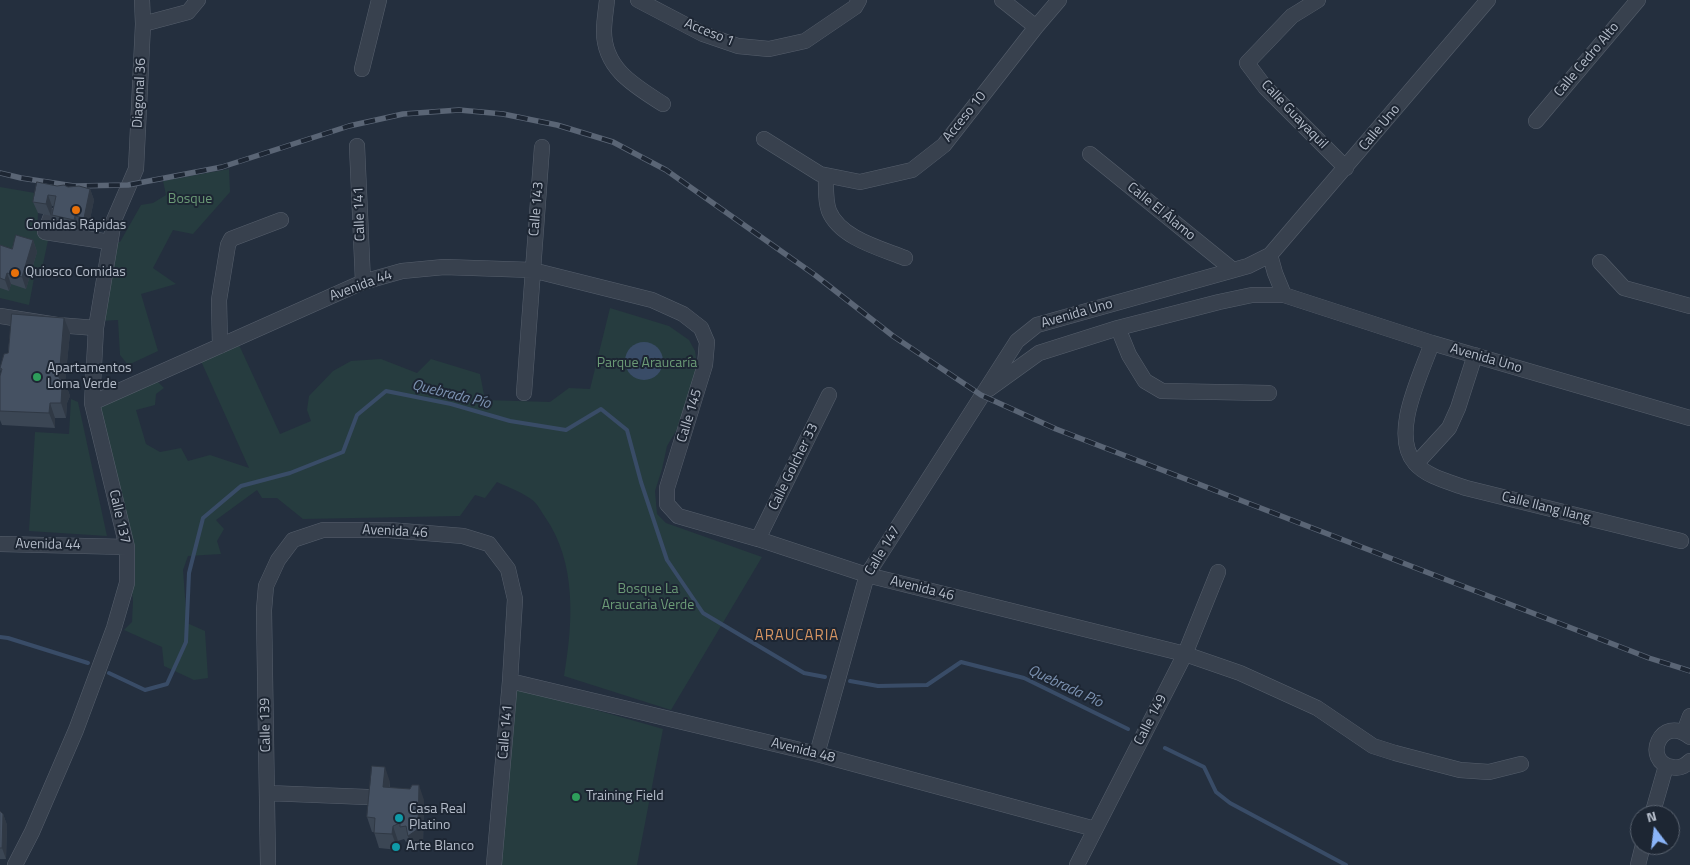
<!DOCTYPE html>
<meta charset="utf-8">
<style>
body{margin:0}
#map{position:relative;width:1690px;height:865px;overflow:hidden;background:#242f3e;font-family:"Titillium Web",sans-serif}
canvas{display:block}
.north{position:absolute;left:1630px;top:805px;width:50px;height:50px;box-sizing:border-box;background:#1d2633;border:1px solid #59626f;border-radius:50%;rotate:345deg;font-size:14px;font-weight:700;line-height:20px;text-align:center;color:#b4bcc9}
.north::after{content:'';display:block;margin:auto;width:18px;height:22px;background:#8ab4f8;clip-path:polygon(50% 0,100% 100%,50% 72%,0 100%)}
</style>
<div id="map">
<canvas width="1690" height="865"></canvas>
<div class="north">N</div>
</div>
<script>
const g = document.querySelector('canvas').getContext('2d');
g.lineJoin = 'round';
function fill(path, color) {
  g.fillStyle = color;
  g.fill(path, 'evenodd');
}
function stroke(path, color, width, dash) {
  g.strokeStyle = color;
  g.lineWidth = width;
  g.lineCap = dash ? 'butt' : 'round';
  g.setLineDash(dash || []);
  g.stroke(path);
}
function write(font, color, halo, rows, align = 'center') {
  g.font = font + ' "Titillium Web",sans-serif';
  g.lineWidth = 4;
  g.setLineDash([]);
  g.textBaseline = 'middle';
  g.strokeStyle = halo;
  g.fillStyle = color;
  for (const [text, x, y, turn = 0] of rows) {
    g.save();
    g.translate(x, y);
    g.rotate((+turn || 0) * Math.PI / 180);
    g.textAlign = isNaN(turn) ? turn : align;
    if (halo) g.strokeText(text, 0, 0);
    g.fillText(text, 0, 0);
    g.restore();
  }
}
const green = new Path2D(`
 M 229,169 L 230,192 L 193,234 L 173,230 L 153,268 L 176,284 L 141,294 L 158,351 L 128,365 L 120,355 L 118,320 L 100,321 L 110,242 L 120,242 L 141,205 L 153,203 L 166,195 L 163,181 Z
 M 0,187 L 41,194 L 38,213 L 37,235 L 49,236 L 41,273 L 35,273 L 29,305 L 0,298 Z
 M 610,308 L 669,326 L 689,340 L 695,351 L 698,370 L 682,421 L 667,446 L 662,469 L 655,491 L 657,514 L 666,523 L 762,557 L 671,710 L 564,676 C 573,623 577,563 545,517 C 541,511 537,503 531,499 C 521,492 508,487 497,482 L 485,498 L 475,495 L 460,516 L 303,519 L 277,498 L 262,498 L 257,490 L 216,520 L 224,529 L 217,541 L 221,554 L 188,556 L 183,570 L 187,623 L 205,631 L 208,678 L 194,680 L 164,666 L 162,647 L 124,630 L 132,622 L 133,601 L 127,547 L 92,407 L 157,381 L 164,388 L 156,394 L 155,405 L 136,410 L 146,444 L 160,452 L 181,448 L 188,461 L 210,455 L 249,468 L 201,361 L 239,345 L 280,434 L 311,421 L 307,410 L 309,396 L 333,371 L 351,361 L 381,359 L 417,373 L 431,359 L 480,374 L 485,400 L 550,402 L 569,388 L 590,389 Z
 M 71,399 L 78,402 L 107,536 L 29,531 L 35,432 L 69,434 Z
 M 515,687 L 663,729 L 637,865 L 494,865 Z`);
const water = new Path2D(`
 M625 361a19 19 0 1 1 38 0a19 19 0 1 1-38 0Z`);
const stream = new Path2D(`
 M 0,637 L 8,638 L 88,663
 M 109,673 L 145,690 L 167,684 L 186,642 L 189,573 L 203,518 L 241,486 L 290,473 L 343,452 L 357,415 L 386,391 L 451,404 L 510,421 L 566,430 L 601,409 L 627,430 L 641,482 L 667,560 L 703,613 L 804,673 L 825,677
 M 850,681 L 878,686 L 927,685 L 961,662 L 1024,678 L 1128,729
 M 1165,748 L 1204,767 L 1216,792 L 1230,803 L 1346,865`);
const minor = new Path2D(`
 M 607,0 C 606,10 604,21 604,31 C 604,69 635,86 663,104
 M 638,0 L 703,34 L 738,46 L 769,49 L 805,41 L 855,7 L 859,0
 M 1002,0 L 1036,27
 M 1318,0 L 1292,16 L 1247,63 L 1265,87 L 1346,168
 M 143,24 L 188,12 L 198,0
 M 362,69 L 379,0
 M 1536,121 L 1638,0
 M 764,139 L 820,174 L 860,182 L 912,170 L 944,145 L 1036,27 L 1059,0
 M 357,146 L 363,282
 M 1090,154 L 1233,270
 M 826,176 C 826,187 825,200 829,211 C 840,238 880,248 905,258
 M 51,216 L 45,232 L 110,242
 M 1270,255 L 1275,273 L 1284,295
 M 1600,262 L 1624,288 L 1690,306
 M 0,316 L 57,325 L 96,328
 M 1118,328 L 1129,355 L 1145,381 L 1162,391 L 1269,393
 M 1432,343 C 1421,375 1390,434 1415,463 C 1427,477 1450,482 1466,488 L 1681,541
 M 220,346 L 219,300 L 228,245 L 231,239 L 281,220
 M 989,389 L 1039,353 L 1118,328 L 1219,302 L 1252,295 L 1284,295 L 1432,343 L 1690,418
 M 524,393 L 542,147
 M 92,403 L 363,282 L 402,271 L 444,267 L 532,270 L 652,300 L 683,314 L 701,328 L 707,342 L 705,365 L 667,488 L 667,504 L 678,516 L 758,539 L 867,575 L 1185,654 L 1240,673 L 1317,708 L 1373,746 L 1395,753 L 1460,770 L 1489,772 L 1521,764
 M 1416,464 L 1449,428 L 1458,408 L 1475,355
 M 758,539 L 829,395
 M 0,544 L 127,547
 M 510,681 L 817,754 L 1095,829
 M 1684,732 L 1690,716
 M 1690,737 C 1660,713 1642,762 1672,767 C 1679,769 1685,766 1690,761
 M 817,754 L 867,575 L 1017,341 L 1037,325 L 1248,266 L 1270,255 L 1488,0
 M 267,793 L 367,797
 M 1652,815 L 1666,766
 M 15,865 L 32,832 L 76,730 L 114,628 L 127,583 L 127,547 L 92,403 L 96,328 L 114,220 L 136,169 L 143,24 L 142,0
 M 268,865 L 264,610 L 266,586 L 278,560 L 293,540 L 323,530 L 389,530 L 463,536 L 489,544 L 508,569 L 515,599 L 510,681 L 494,865
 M 1077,865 L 1185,654 L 1218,572
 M 1638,865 L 1643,845`);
const rail = new Path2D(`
 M 0,173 L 21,178 L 74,186 L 128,185 L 222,167 L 349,126 L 403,114 L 459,110 L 503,114 L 557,125 L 613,142 L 666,170 L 815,275 L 893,336 L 981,395 L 1056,429 L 1649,658 L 1690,671`);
const wall = new Path2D(`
 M 57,186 L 90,189 L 94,200 L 88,229 L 79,227 L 78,231 L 56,227 L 52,215 L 54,206 L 52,206 L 51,216 L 38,213 L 33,202 Z
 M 33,240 L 37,252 L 26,289 L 11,284 L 9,291 L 0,288 L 0,245 L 12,249 Z
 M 70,333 L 65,382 L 70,396 L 67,403 L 66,418 L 55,418 L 55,428 L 2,425 L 0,420 L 0,376 L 1,372 L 0,368 Z
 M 390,782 L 390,787 L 424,800 L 423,844 L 413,851 L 410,842 L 406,842 L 404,839 L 398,841 L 398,850 L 379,848 L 374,832 L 372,832 L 367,817 Z
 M 0,811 L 3,814 L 7,825 L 6,859 L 0,859 Z`);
const shadedWall = new Path2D(`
 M 90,189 L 94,200 L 88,229 L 84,218 Z
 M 48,195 L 52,206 L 51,216 L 46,204 Z
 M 75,216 L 79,227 L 78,231 L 74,220 Z
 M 33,240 L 37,252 L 26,289 L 22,277 Z
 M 7,273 L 11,284 L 9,291 L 5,280 Z
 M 64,318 L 70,333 L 65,382 L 70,396 L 67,403 L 66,418 L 61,403 L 59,378 Z
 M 50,403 L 55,418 L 55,428 L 49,413 Z
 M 385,767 L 390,782 L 388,802 L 383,787 Z
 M 419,785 L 424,800 L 423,844 L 413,851 L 408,836 Z
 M 3,814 L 7,825 L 6,859 L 2,848 Z
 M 393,826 L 398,841 L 398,850 L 392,834 Z`);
const building = new Path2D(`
 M 37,182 L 57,186 L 64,185 L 68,187 L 79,186 L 90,189 L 84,218 L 75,216 L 74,220 L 52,215 L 56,196 L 48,195 L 46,204 L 33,202 Z
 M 16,235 L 33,240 L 22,277 L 7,273 L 5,280 L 0,278 L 0,245 L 12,249 Z
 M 12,314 L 64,318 L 59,378 L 65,381 L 62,388 L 61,403 L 50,403 L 49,413 L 0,411 L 0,376 L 2,369 L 0,368 L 4,354 L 8,353 Z
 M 372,766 L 385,767 L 383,787 L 410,789 L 412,785 L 419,785 L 418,829 L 408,836 L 406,826 L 400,827 L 400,823 L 393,826 L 392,834 L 374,833 L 375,818 L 367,817 Z
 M 0,811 L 3,814 L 2,848 L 0,848 Z`);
const markers = [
 [76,210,5,"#e8710a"],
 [15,273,5,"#e8710a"],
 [37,377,5,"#2e9e5b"],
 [576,797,5,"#2e9e5b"],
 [399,818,5,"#0f9aa8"],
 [396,847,5,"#0f9aa8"]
];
const streetNames = [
 ["Acceso 1",709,33,22],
 ["Calle Cedro Alto",1587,60,-50],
 ["Diagonal 36",140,93,-87],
 ["Calle Guayaquil",1294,115,46],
 ["Acceso 10",965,117,-51],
 ["Calle Uno",1380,128,-50],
 ["Calle 143",537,209,-85],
 ["Calle El Álamo",1161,212,39],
 ["Calle 141",360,214,-92],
 ["Avenida 44",361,286,-20],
 ["Avenida Uno",1077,314,-16],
 ["Avenida Uno",1486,359,16],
 ["Calle 145",690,416,-73],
 ["Calle Golcher 33",794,467,-64],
 ["Calle Ilang Ilang",1546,508,14],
 ["Calle 137",119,517,77],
 ["Avenida 46",395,532,3],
 ["Avenida 44",48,545,1],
 ["Calle 147",883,551,-59],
 ["Avenida 46",922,589,14],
 ["Calle 149",1151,720,-63],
 ["Calle 139",266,725,-91],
 ["Calle 141",506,732,-85],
 ["Avenida 48",803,751,14]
];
const parkNames = [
 ["Bosque",190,200],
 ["Parque Araucaría",647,364],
 ["Bosque La",648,590],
 ["Araucaria Verde",648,606]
];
const poiNames = [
 ["Comidas Rápidas",76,226,"center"],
 ["Quiosco Comidas",25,273],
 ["Apartamentos",47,369],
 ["Loma Verde",47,385],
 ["Training Field",586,797],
 ["Casa Real",409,810],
 ["Platino",409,826],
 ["Arte Blanco",406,847]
];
const waterNames = [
 ["Quebrada Pío",451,395,14],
 ["Quebrada Pío",1065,687,25]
];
const neighbourhoodNames = [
 ["ARAUCARIA",797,636]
];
fill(green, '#263c3f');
fill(water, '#394c67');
stroke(stream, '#394c67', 4);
stroke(minor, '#565f6c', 16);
stroke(minor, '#38414e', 15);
stroke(rail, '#5a6575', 5.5);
stroke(rail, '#1d2633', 4, [11]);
fill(wall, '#3b4654');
fill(shadedWall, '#303945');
fill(building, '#455162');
stroke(building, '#303945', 1);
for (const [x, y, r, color] of markers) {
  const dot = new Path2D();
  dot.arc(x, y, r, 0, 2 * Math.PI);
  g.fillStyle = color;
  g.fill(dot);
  stroke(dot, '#1d2633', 2);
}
write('14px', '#b4bcc9', '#1d2633', streetNames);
write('14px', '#6b9a76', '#1d2633', parkNames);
write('14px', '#b4bcc9', '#1d2633', poiNames, 'left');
write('italic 15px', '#7c92b1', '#1d2633', waterNames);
g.letterSpacing = '1px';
write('15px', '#d59563', '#1d2633', neighbourhoodNames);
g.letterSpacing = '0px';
</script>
